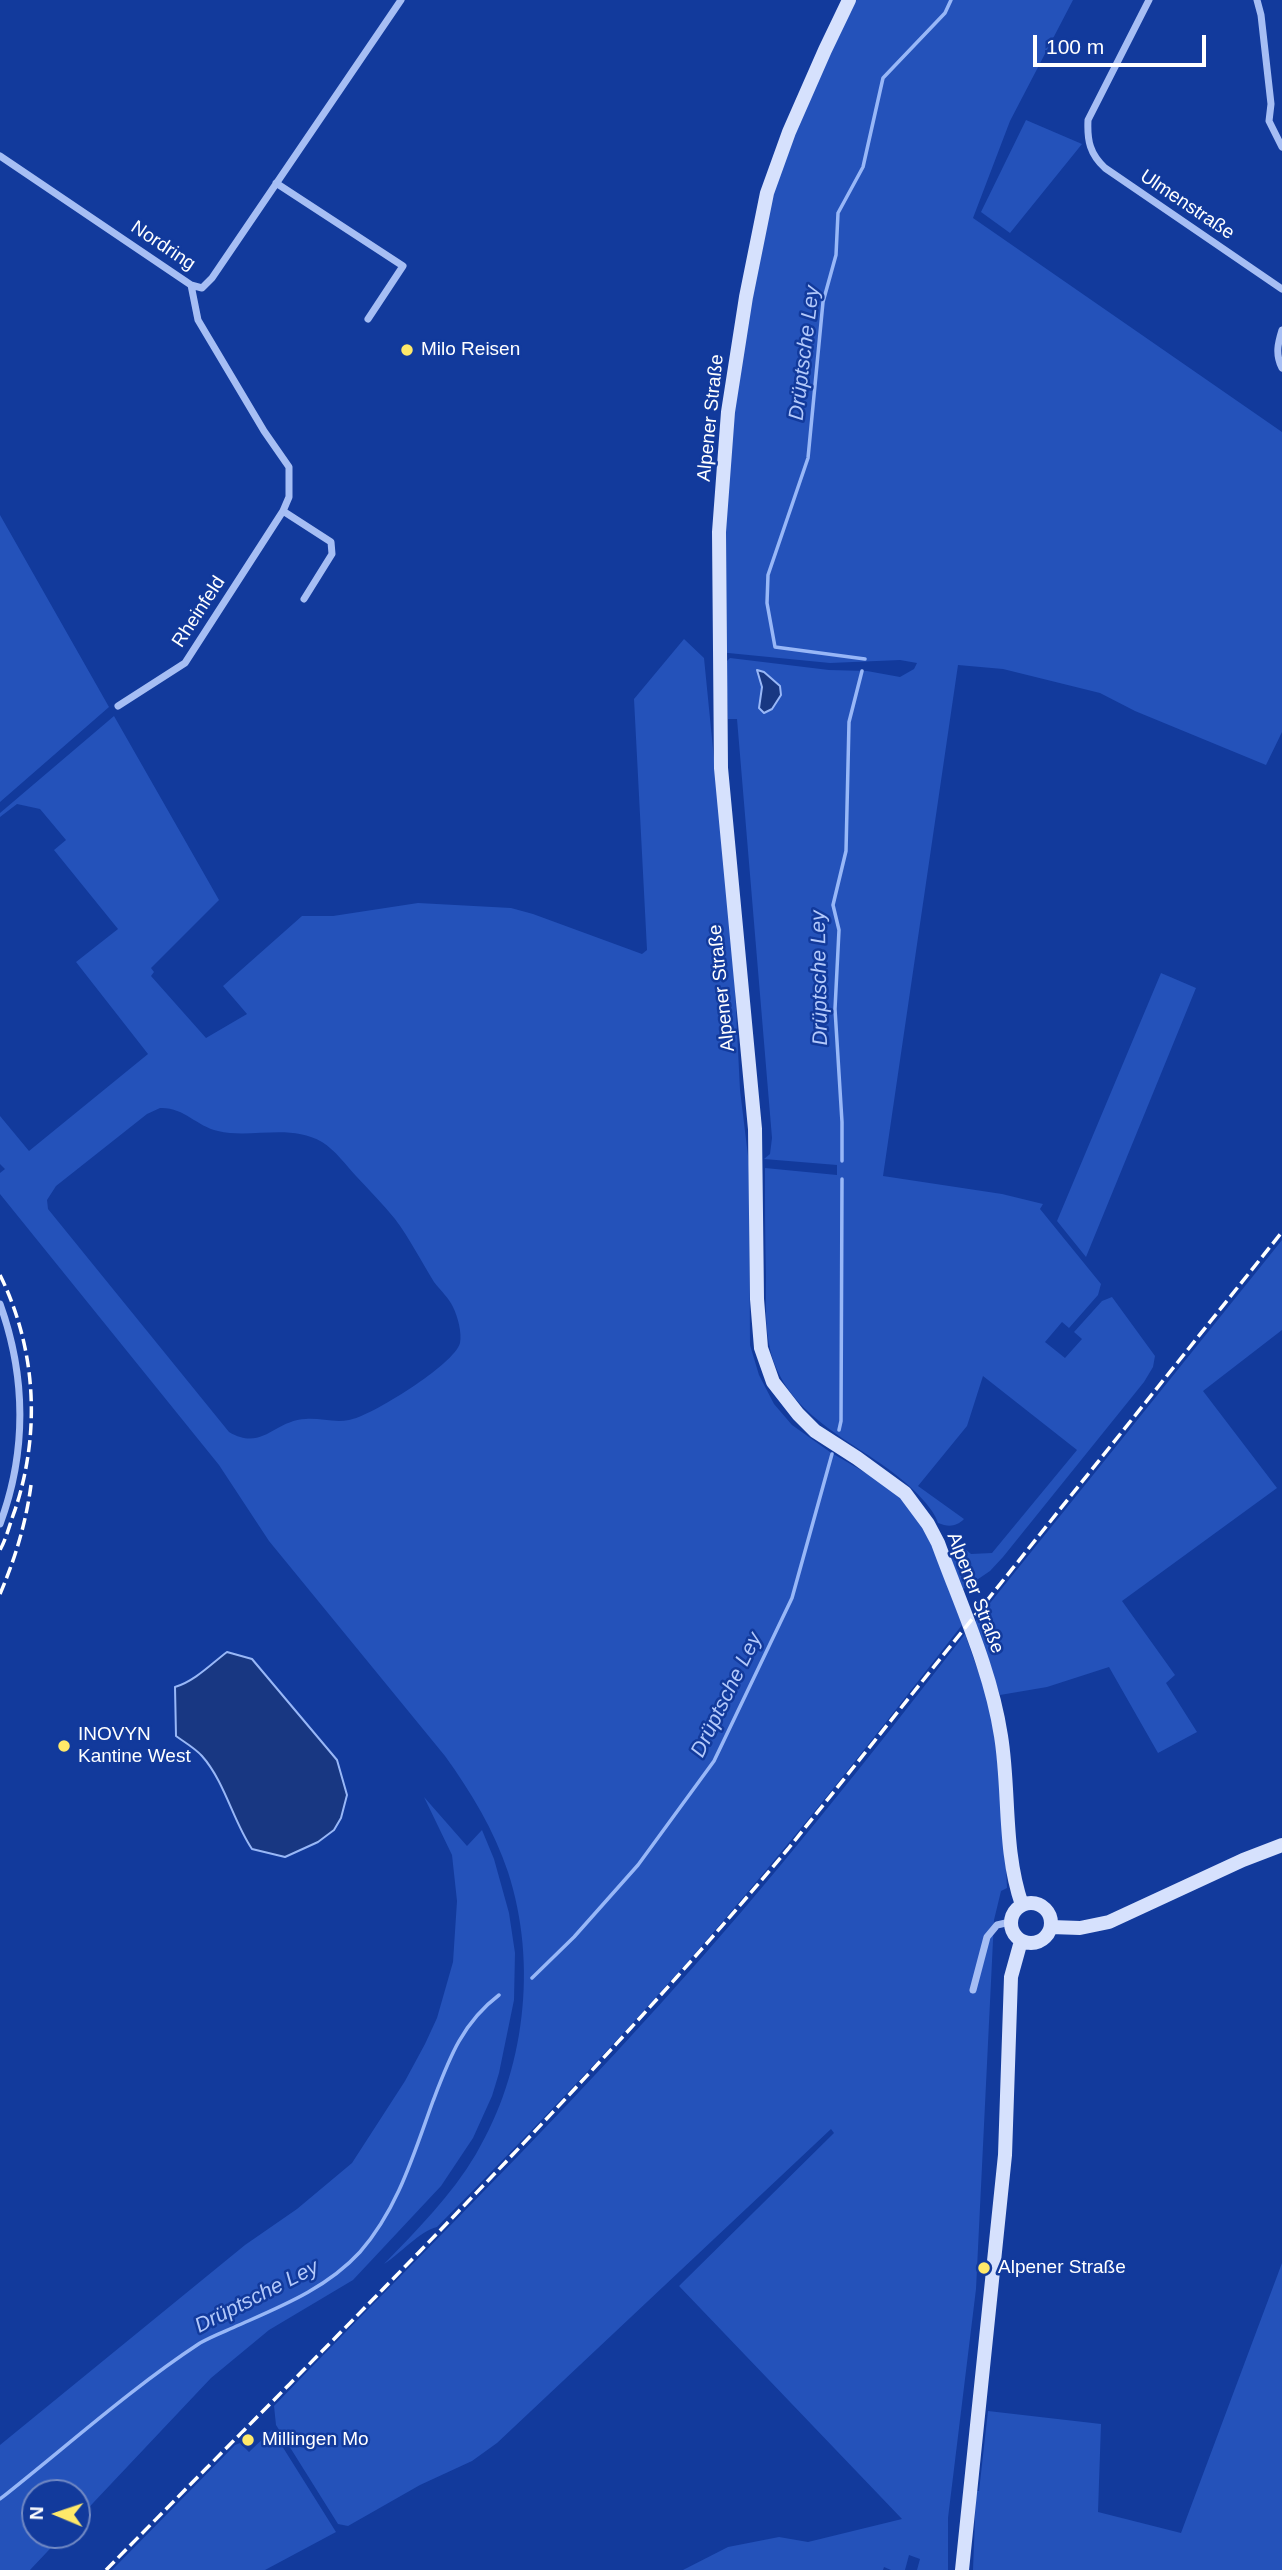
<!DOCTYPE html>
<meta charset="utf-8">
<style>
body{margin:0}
#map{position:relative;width:1282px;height:2570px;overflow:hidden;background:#123a9c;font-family:Arial,sans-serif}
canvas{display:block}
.north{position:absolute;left:21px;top:2479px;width:70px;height:70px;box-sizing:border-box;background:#123a9c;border:2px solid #7189c4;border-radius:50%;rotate:272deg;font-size:19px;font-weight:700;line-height:28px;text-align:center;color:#fff}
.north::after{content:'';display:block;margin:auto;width:24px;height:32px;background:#ffe969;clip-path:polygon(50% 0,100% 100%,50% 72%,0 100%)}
.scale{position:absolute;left:1033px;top:35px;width:173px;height:32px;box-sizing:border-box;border:4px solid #fff;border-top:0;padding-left:9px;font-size:21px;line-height:24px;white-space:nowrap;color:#fff;-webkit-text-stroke:5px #123a9c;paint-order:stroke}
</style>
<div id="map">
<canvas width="1282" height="2570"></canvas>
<div class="north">N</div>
<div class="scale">100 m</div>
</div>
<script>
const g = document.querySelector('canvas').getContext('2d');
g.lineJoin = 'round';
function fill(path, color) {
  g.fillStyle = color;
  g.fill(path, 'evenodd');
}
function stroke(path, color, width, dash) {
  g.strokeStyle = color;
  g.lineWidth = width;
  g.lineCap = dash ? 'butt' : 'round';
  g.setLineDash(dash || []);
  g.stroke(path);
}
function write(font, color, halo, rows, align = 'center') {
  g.font = font + ' Arial,sans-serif';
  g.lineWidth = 5;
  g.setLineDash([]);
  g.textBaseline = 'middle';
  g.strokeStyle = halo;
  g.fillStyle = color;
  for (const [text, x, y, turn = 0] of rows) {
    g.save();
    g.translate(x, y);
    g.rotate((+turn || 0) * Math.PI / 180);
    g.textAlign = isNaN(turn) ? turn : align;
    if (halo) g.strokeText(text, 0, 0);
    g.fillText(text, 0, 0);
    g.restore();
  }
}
const green = new Path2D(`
 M 849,0 L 1073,0 L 1010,121 L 973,218 L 1282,432 L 1282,732 L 1266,765 L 1135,711 L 1100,693 L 1003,669 L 958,665 L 883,1176 L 1002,1194 L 1043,1204 L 1040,1209 L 1101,1284 L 1098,1295 L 1069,1328 L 1062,1322 L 1045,1342 L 1065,1358 L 1082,1339 L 1074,1332 L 1102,1301 L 1112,1297 L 1155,1356 L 1153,1367 L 1144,1382 L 1003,1557 L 990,1571 L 962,1590 L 951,1560 L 964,1548 L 971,1554 L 992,1553 L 1077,1450 L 983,1376 L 967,1426 L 918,1486 L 964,1519 C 956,1527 948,1527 938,1523 C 935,1514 930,1508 924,1501 C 881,1450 801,1431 775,1365 C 764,1337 766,1305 766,1275 C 765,1239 765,1203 765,1168 L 837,1175 L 837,1165 L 764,1159 L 770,1154 L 772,1138 L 737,719 L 728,719 L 726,662 L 730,658 L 829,670 L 867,671 L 900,677 L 914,669 L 917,663 L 900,660 L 830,663 L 718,652 L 728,412 L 767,193 Z
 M 1026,120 L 1082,144 L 1010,233 L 981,212 Z
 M 0,515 L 109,707 L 0,802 Z
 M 684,639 L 704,658 L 733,950 L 740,1090 L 749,1164 L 750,1345 L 759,1375 L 774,1404 L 792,1425 L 830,1452 L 888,1486 L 906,1503 L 929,1535 L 962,1625 C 874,1738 786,1850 691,1958 C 610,2050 524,2139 437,2227 C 420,2231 400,2254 384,2264 C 417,2230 451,2196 476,2154 C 525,2072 538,1964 508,1872 C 494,1830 471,1792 445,1756 L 269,1541 L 219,1465 L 0,1194 L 0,1173 L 5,1169 L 0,1164 L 0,1116 L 29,1151 L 148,1054 L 76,962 L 118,929 L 54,850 L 66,840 L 40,809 L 17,804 L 0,817 L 0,813 L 114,716 L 219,900 L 151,968 L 154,972 L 151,976 L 206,1038 L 247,1014 L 223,986 L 302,916 L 333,916 L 418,903 L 511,908 L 533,914 L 642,954 L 647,950 L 634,699 ZM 160,1108 C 184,1107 196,1126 218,1131 C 251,1139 290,1123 322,1142 C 335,1150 346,1165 356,1176 C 369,1190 383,1204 395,1219 C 410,1239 421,1261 434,1282 C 440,1290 449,1298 453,1307 C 458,1317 462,1333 460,1343 C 455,1364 370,1417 349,1420 C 335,1423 320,1418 306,1419 C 274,1420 263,1452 229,1432 L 48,1209 L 47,1200 L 56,1186 L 147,1114 Z
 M 1161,973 L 1196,988 L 1086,1257 L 1057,1221 Z
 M 1282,1240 L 1282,1330 L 1203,1391 L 1277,1488 L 1122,1601 L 1175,1675 L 1166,1683 L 1197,1732 L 1158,1753 L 1109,1667 L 1047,1687 L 1000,1695 L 974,1623 Z
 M 965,1634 L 992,1711 L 1004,1822 L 1007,1888 L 1001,1891 L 994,1920 L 976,2289 L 948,2518 L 948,2570 L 917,2570 L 920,2559 L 909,2555 L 905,2570 L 891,2570 L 884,2567 L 883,2570 L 683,2570 L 728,2547 L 779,2537 L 808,2542 L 902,2519 L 679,2286 L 834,2133 L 831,2129 L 497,2443 L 472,2461 L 420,2485 L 348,2526 L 338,2524 L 276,2425 L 274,2406 C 404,2271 538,2140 663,2001 C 769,1884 868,1759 965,1634 Z
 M 424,1797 L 467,1846 L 482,1830 L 494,1859 L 509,1913 L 515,1953 L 514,2000 L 499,2073 L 492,2096 L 473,2138 L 441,2186 L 353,2280 L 269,2330 L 211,2378 L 77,2520 L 77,2493 L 35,2493 L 35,2535 L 63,2535 L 30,2570 L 0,2570 L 0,2445 L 245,2245 L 297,2209 L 352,2163 L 405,2081 L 425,2044 L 437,2018 L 453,1962 L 457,1901 L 452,1855 Z
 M 1282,2263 L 1282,2570 L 973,2570 L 976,2491 L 979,2491 L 988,2411 L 1101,2424 L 1098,2512 L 1181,2533 Z
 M 272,2430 L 336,2532 L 265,2570 L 112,2570 L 235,2445 L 240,2443 L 249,2452 Z`);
const water = new Path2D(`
 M 757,670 L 764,672 L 780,686 L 781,695 L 772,709 L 764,713 L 759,708 L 762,687 Z
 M 227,1652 L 252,1659 L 337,1760 L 347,1795 L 341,1818 L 334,1830 L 318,1842 L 285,1857 L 252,1849 C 233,1821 225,1782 202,1756 C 195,1748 184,1742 176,1736 L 175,1687 C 195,1681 211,1664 227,1652 Z`);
const stream = new Path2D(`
 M 865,659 L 775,647 L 767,603 L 768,575 L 808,458 L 823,302 L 836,255 L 838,213 L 863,167 L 883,78 L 945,13 L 951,0
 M 842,1161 L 842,1122 L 835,1009 L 839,930 L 833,905 L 846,851 L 849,722 L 862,671
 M 839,1430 L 841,1421 L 842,1179
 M 532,1978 L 574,1937 L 638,1865 L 714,1761 L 792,1598 L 832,1454
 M 0,2499 C 66,2447 130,2389 200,2343 C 212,2336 226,2331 239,2325 C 282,2306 327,2288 360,2252 C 398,2209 414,2153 433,2101 C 449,2059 462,2023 499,1995`);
const street = new Path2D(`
 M 1149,0 L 1088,120 C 1087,141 1090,154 1105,168 L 1282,289
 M 1257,0 L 1261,15 L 1271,104 L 1269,121 L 1282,147
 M 0,156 L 191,285 L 202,288 L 212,278 L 401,0
 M 276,183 L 403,266 L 368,319
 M 1282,330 C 1278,343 1275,354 1282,368
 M 283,511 L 331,542 L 332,554 L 304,599
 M 118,706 L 185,663 L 283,511 L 289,497 L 289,467 L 264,431 L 198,320 L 191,285
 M 0,1304 C 26,1376 27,1452 0,1524
 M 973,1990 L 987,1937 L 997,1925 L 1010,1922`);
const secondary = new Path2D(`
 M 849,0 L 825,50 L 789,132 L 767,193 L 746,297 L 728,412 L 719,532 L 721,768 L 755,1129 L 757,1299 L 761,1348 L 773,1382 L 798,1414 L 815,1431 L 857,1458 L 905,1493 L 928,1524 L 938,1543 C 961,1606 991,1670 1001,1736 C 1010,1792 1003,1850 1022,1905
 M1011 1923a20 20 0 1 1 40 0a20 20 0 1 1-40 0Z
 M 1051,1927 L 1080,1928 L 1109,1922 L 1243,1860 L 1282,1845
 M 962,2570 L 1005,2155 L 1011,1977 L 1021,1941`);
const rail = new Path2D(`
 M 0,1275 C 36,1348 41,1432 15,1510 C 10,1523 7,1537 0,1550
 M 0,1594 C 15,1559 26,1523 31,1485
 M 106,2570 C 338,2334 575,2102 788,1849 L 1282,1232`);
const markers = [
 [407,350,7,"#ffe969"],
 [64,1746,7,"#ffe969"],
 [984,2268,7,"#ffe969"],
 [248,2440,7,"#ffe969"]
];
const streetNames = [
 ["Ulmenstraße",1187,205,34],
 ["Nordring",163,246,34],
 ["Alpener Straße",711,418,-84],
 ["Rheinfeld",199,612,-57],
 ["Alpener Straße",722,988,-96],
 ["Alpener Straße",975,1593,69]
];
const poiNames = [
 ["Milo Reisen",421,350],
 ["INOVYN",78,1735],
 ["Kantine West",78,1757],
 ["Alpener Straße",998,2268],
 ["Millingen Mo",262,2440]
];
const waterNames = [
 ["Drüptsche Ley",805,353,-83],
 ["Drüptsche Ley",820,978,-91],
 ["Drüptsche Ley",727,1695,-64],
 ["Drüptsche Ley",257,2297,-27]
];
fill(green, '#2452ba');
fill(water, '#183782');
stroke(water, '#98b7f7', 2);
stroke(stream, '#98b7f7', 3.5);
stroke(street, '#a6bef4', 7);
stroke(secondary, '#d6e1fd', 14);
stroke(rail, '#fff', 3.5, [12, 5]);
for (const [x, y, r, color] of markers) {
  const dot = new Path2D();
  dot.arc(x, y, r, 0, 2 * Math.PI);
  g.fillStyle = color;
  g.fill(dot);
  stroke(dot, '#123a9c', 2.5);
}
write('19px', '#fff', '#123a9c', streetNames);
write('19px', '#fff', '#123a9c', poiNames, 'left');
write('italic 21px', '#b3c9fb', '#123a9c', waterNames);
</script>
